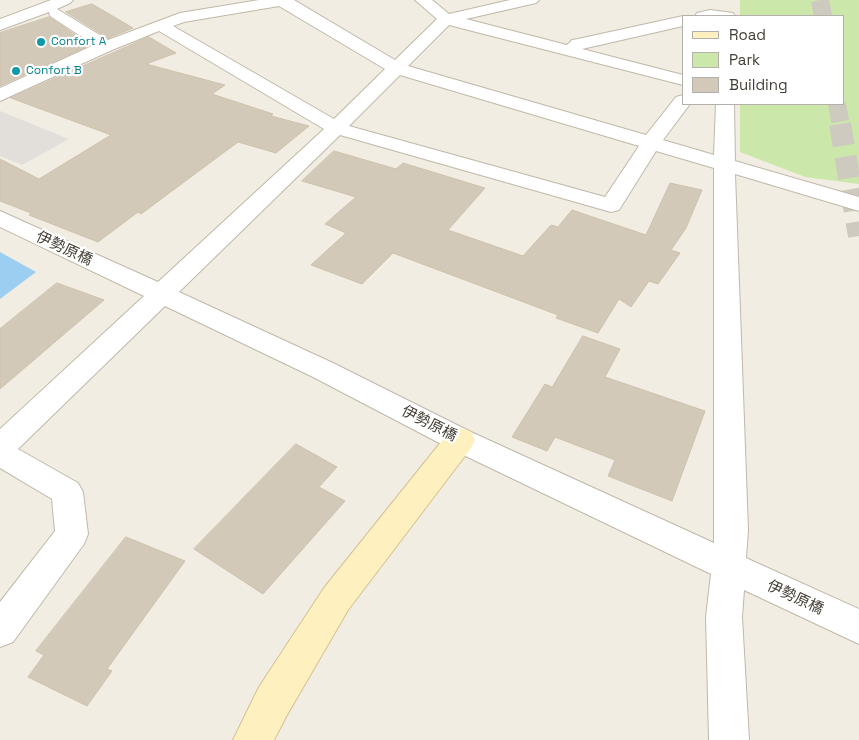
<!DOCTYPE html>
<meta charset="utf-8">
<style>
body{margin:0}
#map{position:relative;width:859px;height:740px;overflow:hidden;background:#f2ede3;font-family:"Space Grotesk",sans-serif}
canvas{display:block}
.legend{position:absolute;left:682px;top:15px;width:162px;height:90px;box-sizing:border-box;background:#fff;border:1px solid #b4b1ad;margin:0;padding:6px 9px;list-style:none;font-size:15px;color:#433d33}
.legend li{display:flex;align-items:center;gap:10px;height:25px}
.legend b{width:25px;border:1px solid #b4b1ad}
</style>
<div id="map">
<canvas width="859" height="740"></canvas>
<ul class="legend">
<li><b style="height:6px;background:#fff0bf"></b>Road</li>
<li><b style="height:14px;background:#cbe8aa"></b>Park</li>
<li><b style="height:14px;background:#d3c9b8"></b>Building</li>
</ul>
</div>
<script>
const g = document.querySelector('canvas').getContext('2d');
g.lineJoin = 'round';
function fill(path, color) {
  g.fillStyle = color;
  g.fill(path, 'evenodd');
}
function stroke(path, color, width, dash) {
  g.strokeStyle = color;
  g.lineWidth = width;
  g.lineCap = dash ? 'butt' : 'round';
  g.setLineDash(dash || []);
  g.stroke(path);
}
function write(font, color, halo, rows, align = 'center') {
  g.font = font + ' "Space Grotesk","Noto Sans JP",sans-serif';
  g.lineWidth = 4.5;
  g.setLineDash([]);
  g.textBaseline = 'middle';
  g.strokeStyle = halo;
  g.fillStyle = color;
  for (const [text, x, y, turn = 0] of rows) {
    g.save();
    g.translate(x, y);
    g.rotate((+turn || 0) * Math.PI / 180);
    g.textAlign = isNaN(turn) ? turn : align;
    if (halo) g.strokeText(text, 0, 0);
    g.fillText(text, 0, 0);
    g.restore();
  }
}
const green = new Path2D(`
 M 740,0 L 859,0 L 859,184 L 805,177 L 740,152 L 740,104 L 843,104 L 843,16 L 740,16 Z`);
const parking = new Path2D(`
 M 0,111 L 69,139 L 22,165 L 0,156 Z`);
const water = new Path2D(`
 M 0,252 L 36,272 L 0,299 Z`);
const building = new Path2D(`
 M 92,4 L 104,11 L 133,28 L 108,38 L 66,12 Z
 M 49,17 L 90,45 L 0,86 L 0,33 Z
 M 149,37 L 176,53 L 146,64 L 225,85 L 212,94 L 273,114 L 271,116 L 309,126 L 276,153 L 238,142 L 141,214 L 138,212 L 98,242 L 29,215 L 31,213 L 0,201 L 0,159 L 39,179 L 111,135 L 11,98 Z
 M 334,151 L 396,169 L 403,163 L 485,188 L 448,230 L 523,256 L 551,225 L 558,227 L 572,210 L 646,235 L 670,183 L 702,190 L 686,228 L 671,250 L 680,253 L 658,284 L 649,281 L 631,307 L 619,299 L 598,333 L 556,318 L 558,315 L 393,253 L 362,284 L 311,265 L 346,233 L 325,224 L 356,197 L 302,181 Z
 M 57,283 L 104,300 L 0,389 L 0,329 Z
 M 583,336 L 620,349 L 605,377 L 705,411 L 672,501 L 608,476 L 615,460 L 555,437 L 547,451 L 512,437 L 545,384 L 552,387 Z
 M 296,444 L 337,467 L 319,487 L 345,501 L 263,594 L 194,549 Z
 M 126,537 L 185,561 L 107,669 L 112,671 L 87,706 L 28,677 L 44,655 L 36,651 Z`);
const highwayTunnelFar1 = new Path2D(`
 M 820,0 L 823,16
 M 837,104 L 841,126`);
const highwayTunnel = new Path2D(`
 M 840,124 L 859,236`);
const street = new Path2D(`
 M 51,0 L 73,0 L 70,3 L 57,9 L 108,40 L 180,13 L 259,0 L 294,0 L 395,60 L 437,19 L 415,0 L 432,0 L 449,14 L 510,0 L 539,0 L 536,3 L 466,19 L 567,45 L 572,40 L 578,39 L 683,16 L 683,26 L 582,49 L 683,75 L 683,85 L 449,25 L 408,66 L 646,135 L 676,97 L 683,95 L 683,104 L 690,104 L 663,140 L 714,155 L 716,104 L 734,104 L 735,161 L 859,197 L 859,211 L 735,174 L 748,530 L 746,558 L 859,609 L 859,644 L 744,590 L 742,617 L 749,740 L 709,740 L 706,617 L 711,574 L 449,448 L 313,377 L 165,306 L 18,449 L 78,483 L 83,492 L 88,534 L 84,544 L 13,642 L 0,647 L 0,602 L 55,531 L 52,499 L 0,468 L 0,429 L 144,296 L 0,227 L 0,211 L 158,282 L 324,129 L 159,31 L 112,50 L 0,101 L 0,88 L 94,45 L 50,16 L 49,12 L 0,30 L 0,19 ZM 279,6 L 385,69 L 334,119 L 173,26 L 184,22 ZM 400,75 L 639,146 L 605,197 L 349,126 ZM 340,135 L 611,212 L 619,210 L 656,151 L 714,168 L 714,543 L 471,432 L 333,363 L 179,292 Z
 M 710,10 L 733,13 L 735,16 L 695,16 L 697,13 Z`);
const secondary = new Path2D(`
 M 460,428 L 471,432 L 475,440 L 471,448 L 348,610 L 287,715 L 274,740 L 233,740 L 259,687 L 324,588 L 449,432 Z`);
const markers = [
 [41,42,5,"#0f9aa8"],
 [16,71,5,"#0f9aa8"]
];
const farCulturenames = [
 ["Confort A",51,42],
 ["Confort B",26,71]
];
const streetNames = [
 ["伊勢原橋",64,249,25],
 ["伊勢原橋",429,424,27],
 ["伊勢原橋",795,598,25]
];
fill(green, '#cbe8aa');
fill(parking, '#e2dfdb');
fill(water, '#9ccef1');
fill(building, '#d3c9b8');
stroke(building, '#cec1ab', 1);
stroke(highwayTunnelFar1, '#cfcac0', 18, [18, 9]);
stroke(highwayTunnel, '#cfcac0', 22, [22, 11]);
stroke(street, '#c0b8a8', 2);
stroke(secondary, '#d3c291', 2);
fill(street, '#fff');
fill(secondary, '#fff0bf');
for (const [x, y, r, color] of markers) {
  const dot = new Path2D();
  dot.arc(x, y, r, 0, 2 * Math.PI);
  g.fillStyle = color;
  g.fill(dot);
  stroke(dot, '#fff', 2);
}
write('12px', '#0d838f', '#fff', farCulturenames, 'left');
write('15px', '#433d33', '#fff', streetNames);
</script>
